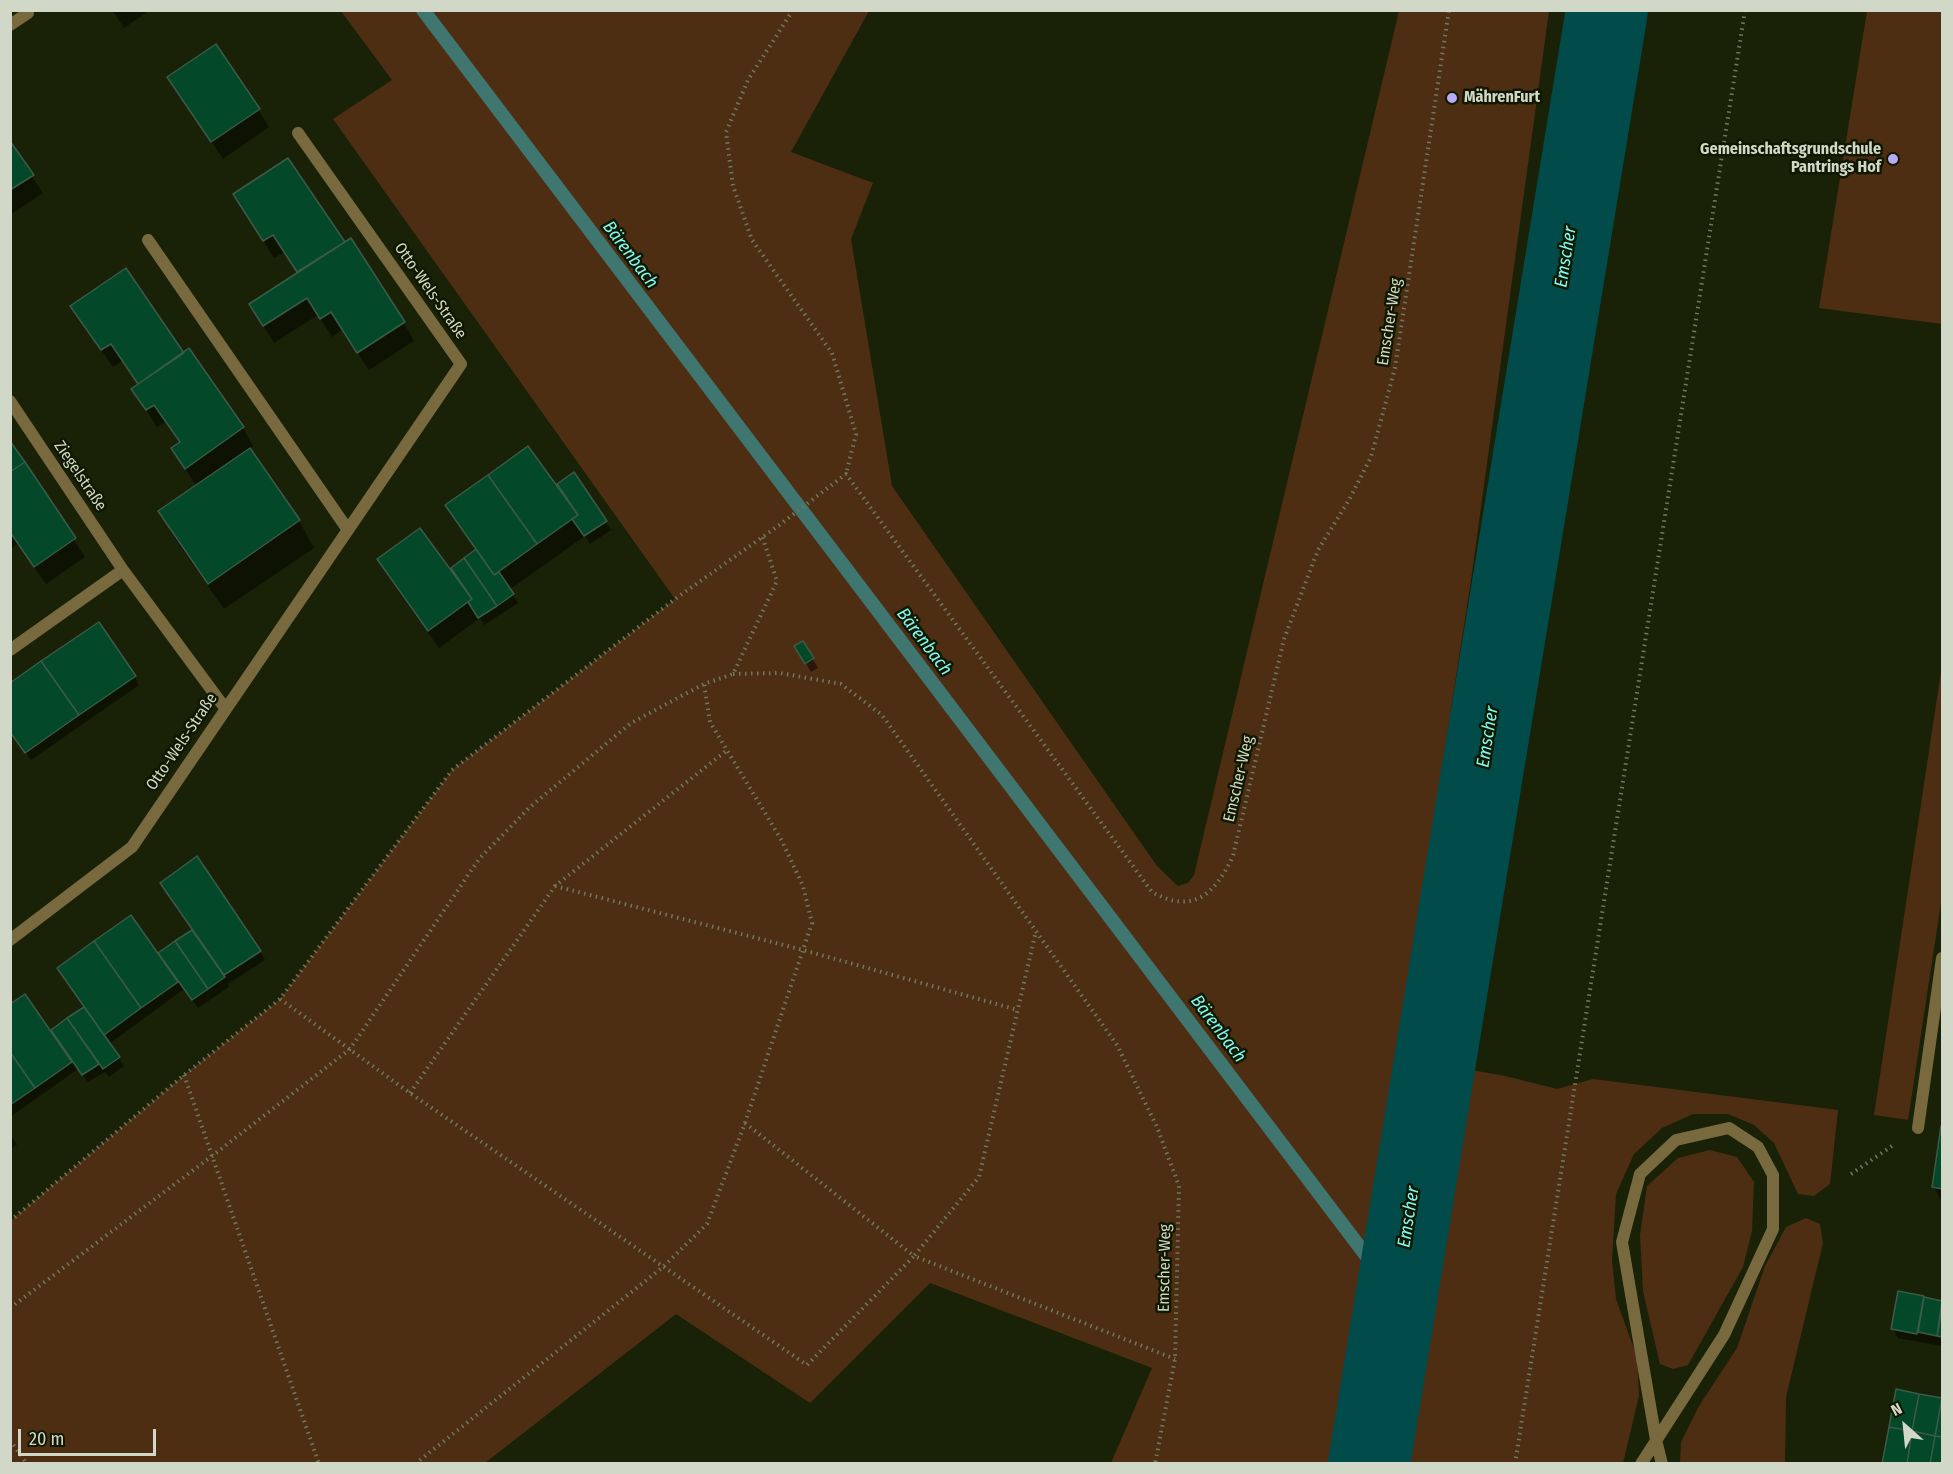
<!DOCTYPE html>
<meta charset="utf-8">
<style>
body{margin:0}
#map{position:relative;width:1953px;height:1474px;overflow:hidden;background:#192207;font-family:"Fira Sans Condensed",sans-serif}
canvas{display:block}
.frame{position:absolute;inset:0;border:12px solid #d1d8c7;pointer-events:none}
.north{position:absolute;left:1875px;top:1396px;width:60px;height:60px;-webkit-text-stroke:4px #111801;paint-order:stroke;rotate:333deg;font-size:16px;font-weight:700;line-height:24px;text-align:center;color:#d1d8c7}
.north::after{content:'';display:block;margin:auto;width:21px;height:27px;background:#d1d8c7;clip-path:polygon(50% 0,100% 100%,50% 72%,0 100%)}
.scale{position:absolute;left:18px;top:1429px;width:138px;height:27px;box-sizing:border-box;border:3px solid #d1d8c7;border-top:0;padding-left:8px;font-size:18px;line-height:21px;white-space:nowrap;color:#d1d8c7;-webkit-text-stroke:4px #111801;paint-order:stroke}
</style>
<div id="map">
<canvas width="1953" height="1474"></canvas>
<div class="frame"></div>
<div class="north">N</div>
<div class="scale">20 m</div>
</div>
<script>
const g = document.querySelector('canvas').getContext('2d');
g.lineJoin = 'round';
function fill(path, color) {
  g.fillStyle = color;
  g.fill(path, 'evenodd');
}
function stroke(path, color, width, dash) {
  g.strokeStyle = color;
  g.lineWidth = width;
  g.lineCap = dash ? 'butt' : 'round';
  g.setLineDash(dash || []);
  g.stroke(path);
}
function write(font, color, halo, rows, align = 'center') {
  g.font = font + ' "Fira Sans Condensed",sans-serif';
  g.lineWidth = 5;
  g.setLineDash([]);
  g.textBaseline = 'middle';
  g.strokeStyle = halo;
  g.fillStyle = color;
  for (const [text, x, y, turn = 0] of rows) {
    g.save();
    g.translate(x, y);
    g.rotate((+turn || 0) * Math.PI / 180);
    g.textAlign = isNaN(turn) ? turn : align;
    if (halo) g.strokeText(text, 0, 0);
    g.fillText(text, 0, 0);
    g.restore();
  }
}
const green = new Path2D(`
 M 341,11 L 869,11 L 791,152 L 873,183 L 851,239 L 892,486 L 1157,866 L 1178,886 L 1188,883 L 1194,875 L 1399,11 L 1549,11 L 1471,580 L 1371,1227 L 1329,1463 L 1111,1463 L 1152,1368 L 930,1283 L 810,1403 L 676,1314 L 485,1463 L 11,1463 L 10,1221 L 184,1075 L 280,999 L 452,770 L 675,599 L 333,119 L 392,80 Z
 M 1867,11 L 1942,11 L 1942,324 L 1819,308 Z
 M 1942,665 L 1942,896 L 1908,1120 L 1874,1115 Z
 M 1460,1068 L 1505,1076 L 1557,1089 L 1593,1079 L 1838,1110 L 1830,1184 L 1814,1196 L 1798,1194 L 1774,1143 L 1754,1125 L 1728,1114 L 1693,1114 L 1662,1128 L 1634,1154 L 1616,1194 L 1612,1260 L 1616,1299 L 1637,1357 L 1639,1396 L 1623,1463 L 1398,1464 Z
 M 1710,1150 L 1737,1157 L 1754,1182 L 1752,1231 L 1743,1267 L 1688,1365 L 1673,1369 L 1660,1364 L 1643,1291 L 1640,1235 L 1647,1186 L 1678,1158 Z
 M 1806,1218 L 1820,1224 L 1823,1243 L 1786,1397 L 1785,1463 L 1680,1463 L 1681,1442 L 1699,1406 L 1737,1348 L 1765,1266 L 1786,1227 Z`);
const shadow = new Path2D(`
 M 112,10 L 150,10 L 124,28 Z
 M 169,78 L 258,109 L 269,127 L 223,159 Z
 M 10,144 L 43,193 L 10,215 Z
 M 246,213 L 344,244 L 404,323 L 414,341 L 369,370 L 342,330 L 332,337 L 318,315 L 274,343 L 261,322 L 298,273 L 285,252 L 274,258 Z
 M 83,324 L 184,355 L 189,351 L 243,428 L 253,446 L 249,449 L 299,521 L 314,548 L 224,609 L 175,539 L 160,512 L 197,487 L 173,449 L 180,443 L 165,422 L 157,427 L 133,389 L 139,385 L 122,361 L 113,367 Z
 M 10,444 L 85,557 L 46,584 L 18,544 L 10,549 Z
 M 574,474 L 611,530 L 590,544 L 585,536 L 509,590 L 518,603 L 484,625 L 480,618 L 439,648 L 389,578 L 379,560 L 459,584 L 476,551 L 447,505 L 570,507 L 573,506 Z
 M 803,643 L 818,668 L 811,672 L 796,647 Z
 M 135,677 L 139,685 L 31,760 L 10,731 Z
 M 193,931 L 260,951 L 265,960 L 228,984 L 229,987 L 198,1008 L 184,989 L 109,1044 L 124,1066 L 109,1077 L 105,1072 L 88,1082 L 78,1069 L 10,1117 L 10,1006 L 50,1032 Z
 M 1942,1128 L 1942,1202 L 1934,1187 Z
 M 10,1134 L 17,1145 L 10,1149 Z
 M 1899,1293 L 1942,1301 L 1942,1346 L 1898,1338 L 1893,1329 Z
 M 1897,1391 L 1942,1399 L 1942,1464 L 1884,1464 Z`);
const stream = new Path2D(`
 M 423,10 L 1396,1295`);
const river = new Path2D(`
 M 1369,1464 L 1607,10`);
const building = new Path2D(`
 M 216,44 L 260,109 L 211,142 L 167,77 Z
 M 10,141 L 34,175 L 10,190 Z
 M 288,158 L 345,242 L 297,272 L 273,235 L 263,241 L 233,194 Z
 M 351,238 L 405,322 L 357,353 L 331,312 L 320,319 L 307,298 L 263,326 L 249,304 Z
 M 126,268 L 184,353 L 138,384 L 111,344 L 101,350 L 70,306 Z
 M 189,348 L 244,427 L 185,469 L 171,448 L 180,442 L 154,405 L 146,410 L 131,389 Z
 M 10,441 L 25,462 L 10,472 Z
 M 528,446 L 578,515 L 537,544 L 488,475 Z
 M 250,448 L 300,520 L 208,584 L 158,511 Z
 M 25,462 L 76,538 L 34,567 L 10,532 L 10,472 Z
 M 574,472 L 607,521 L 584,536 L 572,519 L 578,515 L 557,484 Z
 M 488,475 L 537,544 L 494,575 L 445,505 Z
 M 420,528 L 472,599 L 428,631 L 377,559 Z
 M 476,549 L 494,575 L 499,572 L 514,594 L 497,606 L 464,558 Z
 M 464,558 L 497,606 L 478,618 L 468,602 L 472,599 L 451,568 Z
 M 99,622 L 136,676 L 79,715 L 41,661 Z
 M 803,641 L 814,658 L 805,664 L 794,646 Z
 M 41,661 L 79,715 L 25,753 L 10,732 L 10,683 Z
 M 197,856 L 261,951 L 224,975 L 160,883 Z
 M 131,915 L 178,982 L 141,1008 L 94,941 Z
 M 192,930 L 225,977 L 208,989 L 175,941 Z
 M 94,941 L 141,1008 L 104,1035 L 57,968 Z
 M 175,941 L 208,989 L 192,1000 L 158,953 Z
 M 25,994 L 72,1062 L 35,1088 L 10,1052 L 10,1004 Z
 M 84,1007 L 120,1057 L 103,1069 L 67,1018 Z
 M 67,1018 L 99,1064 L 82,1075 L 51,1030 Z
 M 10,1052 L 35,1088 L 10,1105 Z
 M 1941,1126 L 1942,1126 L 1942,1189 L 1932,1187 Z
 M 1898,1291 L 1924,1296 L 1917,1334 L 1891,1329 Z
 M 1924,1297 L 1942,1301 L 1937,1336 L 1918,1332 Z
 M 1942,1308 L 1942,1337 L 1937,1336 Z
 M 1896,1389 L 1919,1394 L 1912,1431 L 1889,1427 Z
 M 1919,1394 L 1942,1398 L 1935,1436 L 1912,1431 Z
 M 1942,1398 L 1942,1437 L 1935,1436 Z
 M 1889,1427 L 1912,1431 L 1907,1464 L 1882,1464 Z
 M 1912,1431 L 1935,1436 L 1930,1464 L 1907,1464 Z
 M 1935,1436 L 1942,1437 L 1942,1464 L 1930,1464 Z`);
const path = new Path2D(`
 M 793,10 L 748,80 L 726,132 L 733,186 L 752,240 L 832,353 L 856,434 L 846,474
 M 733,674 L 780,673 L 841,684 L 882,715 L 1117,1045 L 1157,1127 L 1179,1186 L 1175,1359 L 1155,1464
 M 555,886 L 803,950 L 1018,1010
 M 280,999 L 410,1093 L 807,1365 L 914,1256 L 1175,1359
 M 184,1075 L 319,1464
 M 410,1093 L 555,886 L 726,751
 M 745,1123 L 914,1256 L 979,1177 L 1036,931
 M 1851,1174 L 1892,1146
 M 10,1221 L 184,1075 L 280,999 L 452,770 L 675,599 L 778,526 L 846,474 L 1152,892 C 1193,915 1215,894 1233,856 L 1284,639 L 1318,550 L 1349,500 L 1371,457 L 1395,368 L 1449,10
 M 10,1308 L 212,1156 L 350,1049 L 479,859 L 530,807 L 631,723 L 704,684 L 733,674 L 777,581 L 762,536
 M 10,1440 L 27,1464
 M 415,1464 L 663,1267 L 707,1224 L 745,1123 L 812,923 L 803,886 L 782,841 L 710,722 L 704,684
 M 1515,1464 L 1745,10`);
const service = new Path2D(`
 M 1918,1128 L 1942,958
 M 1641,1464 L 1724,1335 L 1773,1229 L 1773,1175 L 1758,1147 L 1729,1128 L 1676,1140 L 1640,1174 L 1622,1242 L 1656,1440 L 1662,1464`);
const minor = new Path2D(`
 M 10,25 L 28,13 L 26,10
 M 148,240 L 348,530
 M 10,401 L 123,570
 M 10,650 L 123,570 L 225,708
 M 10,940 L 132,847 L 461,364 L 298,133`);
const markers = [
 [1452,98,6,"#b7abf8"],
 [1893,159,6,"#b7abf8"]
];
const poiNames = [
 ["MährenFurt",1464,98],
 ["Gemeinschaftsgrundschule",1881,150,"right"],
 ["Pantrings Hof",1881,168,"right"]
];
const streetNames = [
 ["Otto-Wels-Straße",430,291,55],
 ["Emscher-Weg",1390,322,-81],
 ["Ziegelstraße",80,476,56],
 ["Otto-Wels-Straße",182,742,-56],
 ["Emscher-Weg",1239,779,-77],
 ["Emscher-Weg",1165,1268,-89]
];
const waterNames = [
 ["Bärenbach",630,255,53],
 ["Emscher",1566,257,-81],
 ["Bärenbach",924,642,53],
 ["Emscher",1488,737,-81],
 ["Bärenbach",1218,1029,53],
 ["Emscher",1409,1217,-81]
];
fill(green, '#4d2e13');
fill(shadow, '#0007');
stroke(stream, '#3f7670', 14);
stroke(river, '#014c4a', 82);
fill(building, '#04482a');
stroke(building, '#3b5a47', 1.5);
stroke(path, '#707862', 4, [1.5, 4.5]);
stroke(service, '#78693e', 12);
stroke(minor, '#78693e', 12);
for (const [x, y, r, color] of markers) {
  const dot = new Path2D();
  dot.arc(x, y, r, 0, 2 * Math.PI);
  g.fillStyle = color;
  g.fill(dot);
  stroke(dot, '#111801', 2);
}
write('bold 16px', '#d1d8c7', '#111801', poiNames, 'left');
write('16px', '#d1d8c7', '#111801', streetNames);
write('italic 18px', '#7ef9f3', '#111801', waterNames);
</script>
